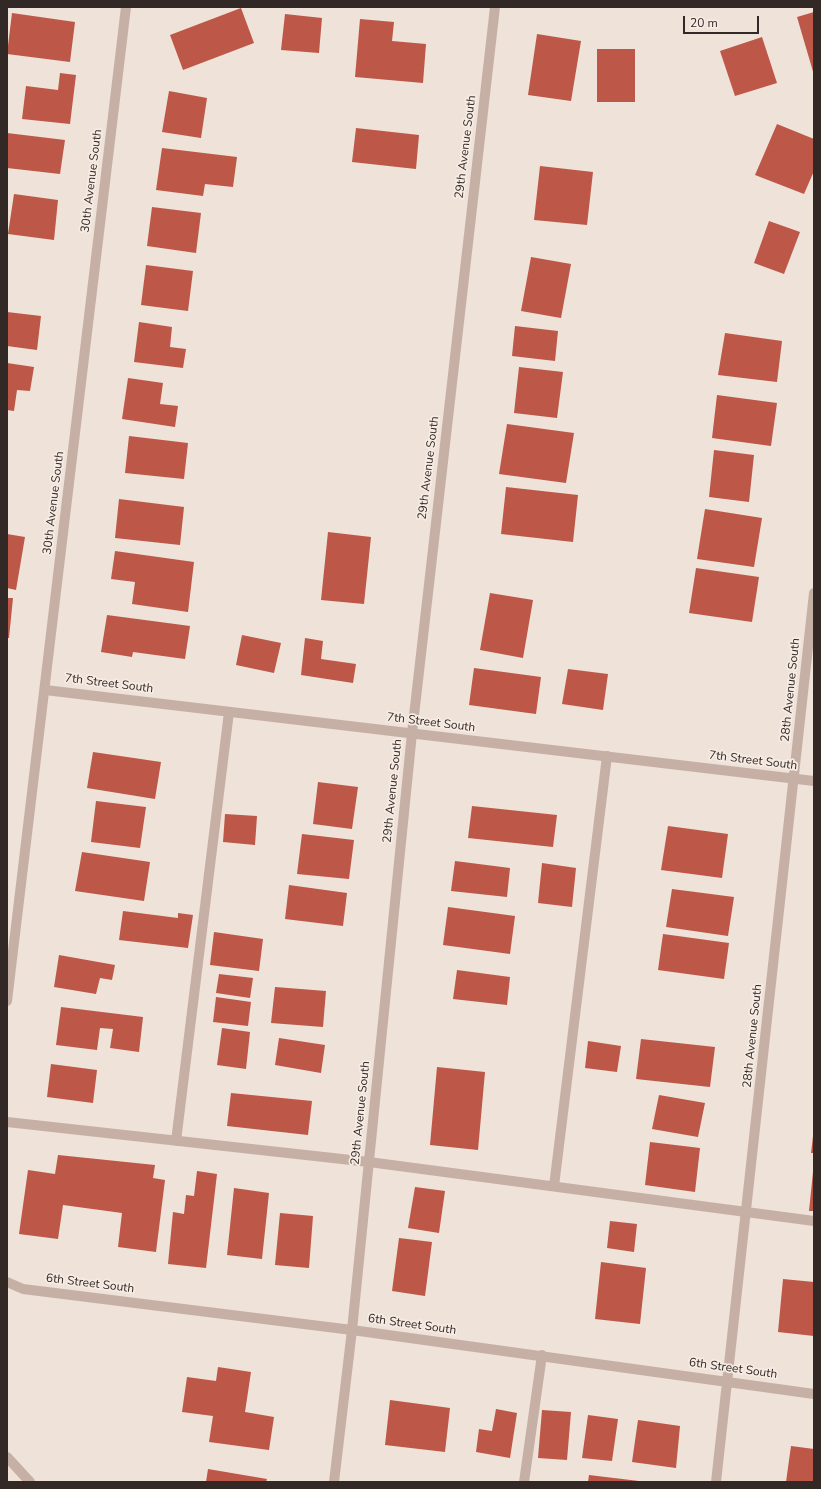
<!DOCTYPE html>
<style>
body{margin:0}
#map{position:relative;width:821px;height:1489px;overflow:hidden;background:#efe2d8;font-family:"Nunito Sans",sans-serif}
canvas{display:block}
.frame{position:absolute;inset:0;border:8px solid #322826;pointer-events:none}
.scale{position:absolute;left:683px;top:16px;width:76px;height:18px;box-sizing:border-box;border:2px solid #322826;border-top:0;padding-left:5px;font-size:12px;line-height:14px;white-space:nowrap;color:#322826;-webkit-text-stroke:3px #f7ece4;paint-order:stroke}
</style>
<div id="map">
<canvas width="821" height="1489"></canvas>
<div class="frame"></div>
<div class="scale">20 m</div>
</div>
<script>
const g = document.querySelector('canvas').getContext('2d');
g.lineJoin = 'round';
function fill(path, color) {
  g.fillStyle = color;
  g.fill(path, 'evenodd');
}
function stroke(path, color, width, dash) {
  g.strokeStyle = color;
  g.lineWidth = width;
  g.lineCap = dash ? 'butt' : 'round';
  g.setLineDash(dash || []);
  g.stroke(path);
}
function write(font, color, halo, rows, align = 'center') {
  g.font = font + ' "Nunito Sans",sans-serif';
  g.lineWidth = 3.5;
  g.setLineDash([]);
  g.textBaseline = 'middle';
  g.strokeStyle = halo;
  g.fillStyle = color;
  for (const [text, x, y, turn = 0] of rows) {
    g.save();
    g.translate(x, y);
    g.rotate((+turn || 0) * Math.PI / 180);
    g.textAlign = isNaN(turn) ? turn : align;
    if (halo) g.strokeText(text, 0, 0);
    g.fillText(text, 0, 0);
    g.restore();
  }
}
const building = new Path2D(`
 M 241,8 L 254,43 L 183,70 L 170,35 Z
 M 814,12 L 814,75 L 797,17 Z
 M 12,13 L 75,22 L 70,62 L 7,54 Z
 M 285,14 L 322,18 L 319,53 L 281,50 Z
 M 360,19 L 394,22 L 392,41 L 426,44 L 423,83 L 355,77 Z
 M 537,34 L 581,41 L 571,101 L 528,95 Z
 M 762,37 L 777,83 L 735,96 L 720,51 Z
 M 597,49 L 635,49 L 635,102 L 597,102 Z
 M 60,73 L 76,75 L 70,124 L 22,119 L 26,86 L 58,90 Z
 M 169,91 L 207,98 L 201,138 L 162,132 Z
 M 777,124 L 814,139 L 814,171 L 804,194 L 755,175 Z
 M 356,128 L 419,135 L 416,169 L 352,162 Z
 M 7,133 L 65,140 L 60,174 L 7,168 Z
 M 162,148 L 237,157 L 233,187 L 205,184 L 203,196 L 156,190 Z
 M 540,166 L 593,172 L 587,225 L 534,220 Z
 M 14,194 L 58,200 L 54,240 L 8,234 Z
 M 152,207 L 201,213 L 196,253 L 147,246 Z
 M 769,221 L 800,232 L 784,274 L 754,263 Z
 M 531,257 L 571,264 L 561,318 L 521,311 Z
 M 146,265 L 193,271 L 188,311 L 141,305 Z
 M 7,312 L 41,316 L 37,350 L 7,346 Z
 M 139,322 L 172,327 L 170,347 L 186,349 L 183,368 L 134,362 Z
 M 515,326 L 558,331 L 555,361 L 512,356 Z
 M 725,333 L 782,341 L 777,382 L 718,375 Z
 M 7,363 L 34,367 L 30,391 L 17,390 L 14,411 L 7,410 Z
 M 519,367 L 563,372 L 557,418 L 514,413 Z
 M 128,378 L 163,383 L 160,404 L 178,406 L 175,427 L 122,419 Z
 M 717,395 L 777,403 L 771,446 L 712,438 Z
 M 507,424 L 574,433 L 566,483 L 499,474 Z
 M 129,436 L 188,443 L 184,479 L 125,473 Z
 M 714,450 L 754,455 L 749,502 L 709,497 Z
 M 506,487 L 578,495 L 573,542 L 501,534 Z
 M 119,499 L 184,507 L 180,545 L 115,538 Z
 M 705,509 L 762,518 L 754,567 L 697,559 Z
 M 328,532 L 371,537 L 364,604 L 321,600 Z
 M 7,534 L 25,537 L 16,590 L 7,588 Z
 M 115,551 L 194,562 L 188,612 L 132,604 L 135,582 L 111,579 Z
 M 696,568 L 759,577 L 752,622 L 689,613 Z
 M 490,593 L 533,600 L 523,658 L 480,650 Z
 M 7,598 L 13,598 L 9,638 L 7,638 Z
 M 107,615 L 190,626 L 185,659 L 133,652 L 132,657 L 101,652 Z
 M 242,635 L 281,643 L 274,673 L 236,665 Z
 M 305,638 L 323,641 L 321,659 L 356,664 L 353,683 L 301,675 Z
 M 474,668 L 541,677 L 536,714 L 469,705 Z
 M 568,669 L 608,674 L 603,710 L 562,704 Z
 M 93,752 L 161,762 L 155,799 L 87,788 Z
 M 318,782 L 358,787 L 352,829 L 313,824 Z
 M 96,801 L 146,807 L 140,848 L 91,842 Z
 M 472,806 L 557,815 L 553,847 L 468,838 Z
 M 225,814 L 257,816 L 255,845 L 223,842 Z
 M 668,826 L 728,834 L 722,878 L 661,870 Z
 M 302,834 L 354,840 L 349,879 L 297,874 Z
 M 82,852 L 150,862 L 144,901 L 75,891 Z
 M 455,861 L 510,868 L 507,897 L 451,891 Z
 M 542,863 L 576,868 L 572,907 L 538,903 Z
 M 289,885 L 347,893 L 343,926 L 285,919 Z
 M 672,889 L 734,897 L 728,936 L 666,927 Z
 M 448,907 L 515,916 L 510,954 L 443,945 Z
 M 123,911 L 178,918 L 178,913 L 193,915 L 188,948 L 119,940 Z
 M 214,932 L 263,939 L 259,971 L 210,965 Z
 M 663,934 L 729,943 L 724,979 L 658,970 Z
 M 59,955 L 115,965 L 112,980 L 100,978 L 96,994 L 54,987 Z
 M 457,970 L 510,977 L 507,1005 L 453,999 Z
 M 219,974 L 253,978 L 250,998 L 216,993 Z
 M 275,987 L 326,991 L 323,1027 L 271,1023 Z
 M 216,997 L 251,1002 L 248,1026 L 213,1022 Z
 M 61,1007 L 143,1017 L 139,1052 L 110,1048 L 113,1029 L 100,1028 L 97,1050 L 56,1045 Z
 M 222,1028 L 250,1032 L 246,1069 L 217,1065 Z
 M 279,1038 L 325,1045 L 321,1073 L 275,1065 Z
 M 641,1039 L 715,1047 L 710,1087 L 636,1079 Z
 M 588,1041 L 621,1046 L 617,1072 L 585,1068 Z
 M 51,1064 L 97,1070 L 93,1103 L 47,1097 Z
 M 437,1067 L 485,1072 L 478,1150 L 430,1145 Z
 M 231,1093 L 312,1101 L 308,1135 L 227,1126 Z
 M 659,1095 L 705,1103 L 698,1137 L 652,1129 Z
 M 813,1136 L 814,1136 L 814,1153 L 811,1153 Z
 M 650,1142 L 700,1148 L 695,1192 L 645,1185 Z
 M 58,1155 L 155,1165 L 153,1178 L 165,1180 L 156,1252 L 118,1247 L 122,1213 L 63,1205 L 58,1239 L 19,1234 L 28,1170 L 55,1174 Z
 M 197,1171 L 217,1174 L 206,1268 L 168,1264 L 173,1212 L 184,1214 L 186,1195 L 194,1196 Z
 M 813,1172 L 814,1172 L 814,1211 L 809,1211 Z
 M 415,1187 L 445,1191 L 439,1233 L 408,1228 Z
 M 234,1188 L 269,1193 L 262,1259 L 227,1255 Z
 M 280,1213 L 313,1216 L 309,1268 L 275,1265 Z
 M 610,1221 L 637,1224 L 634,1252 L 607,1248 Z
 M 399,1238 L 432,1242 L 425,1296 L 392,1291 Z
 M 601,1262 L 646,1268 L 640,1324 L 595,1319 Z
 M 783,1279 L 814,1282 L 814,1336 L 778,1332 Z
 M 218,1367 L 251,1372 L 245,1412 L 274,1417 L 269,1450 L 209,1442 L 213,1416 L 182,1412 L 187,1377 L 216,1381 Z
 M 390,1400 L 450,1408 L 445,1452 L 385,1445 Z
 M 496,1409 L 517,1413 L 510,1458 L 476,1452 L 479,1429 L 492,1431 Z
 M 542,1410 L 571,1412 L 567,1460 L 538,1458 Z
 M 588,1415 L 618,1419 L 612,1461 L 582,1458 Z
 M 638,1420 L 680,1426 L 676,1468 L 632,1462 Z
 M 791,1446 L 814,1449 L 814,1482 L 786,1482 Z
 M 208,1469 L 267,1479 L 266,1482 L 206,1482 Z
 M 589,1475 L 639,1481 L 639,1482 L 588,1482 Z`);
const service = new Path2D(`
 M 7,1122 L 369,1162 L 814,1221
 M 176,1141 L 229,712
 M 554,1186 L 607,756
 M 524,1482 L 542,1355`);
const minor = new Path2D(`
 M 7,1001 L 126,7
 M 7,1282 L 23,1289 L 352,1330 L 814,1394
 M 334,1482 L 352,1330 L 412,733 L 495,7
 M 716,1482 L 814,593`);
const tertiary = new Path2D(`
 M 45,690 L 814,781
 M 7,1457 L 30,1482`);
const streetNames = [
 ["29th Avenue South",466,147,-83],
 ["30th Avenue South",92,181,-83],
 ["29th Avenue South",429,468,-83],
 ["30th Avenue South",54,503,-83],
 ["7th Street South",109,684,7],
 ["28th Avenue South",791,690,-84],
 ["7th Street South",431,723,7],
 ["7th Street South",753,761,7],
 ["29th Avenue South",393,791,-84],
 ["28th Avenue South",753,1036,-84],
 ["29th Avenue South",361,1113,-84],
 ["6th Street South",90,1284,7],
 ["6th Street South",412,1325,8],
 ["6th Street South",733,1369,8]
];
fill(building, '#bd5748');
stroke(service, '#c6b0a6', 10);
stroke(minor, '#c6b0a6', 10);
stroke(tertiary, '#c6b0a6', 10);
write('12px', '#322826', '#f7ece4', streetNames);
</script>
